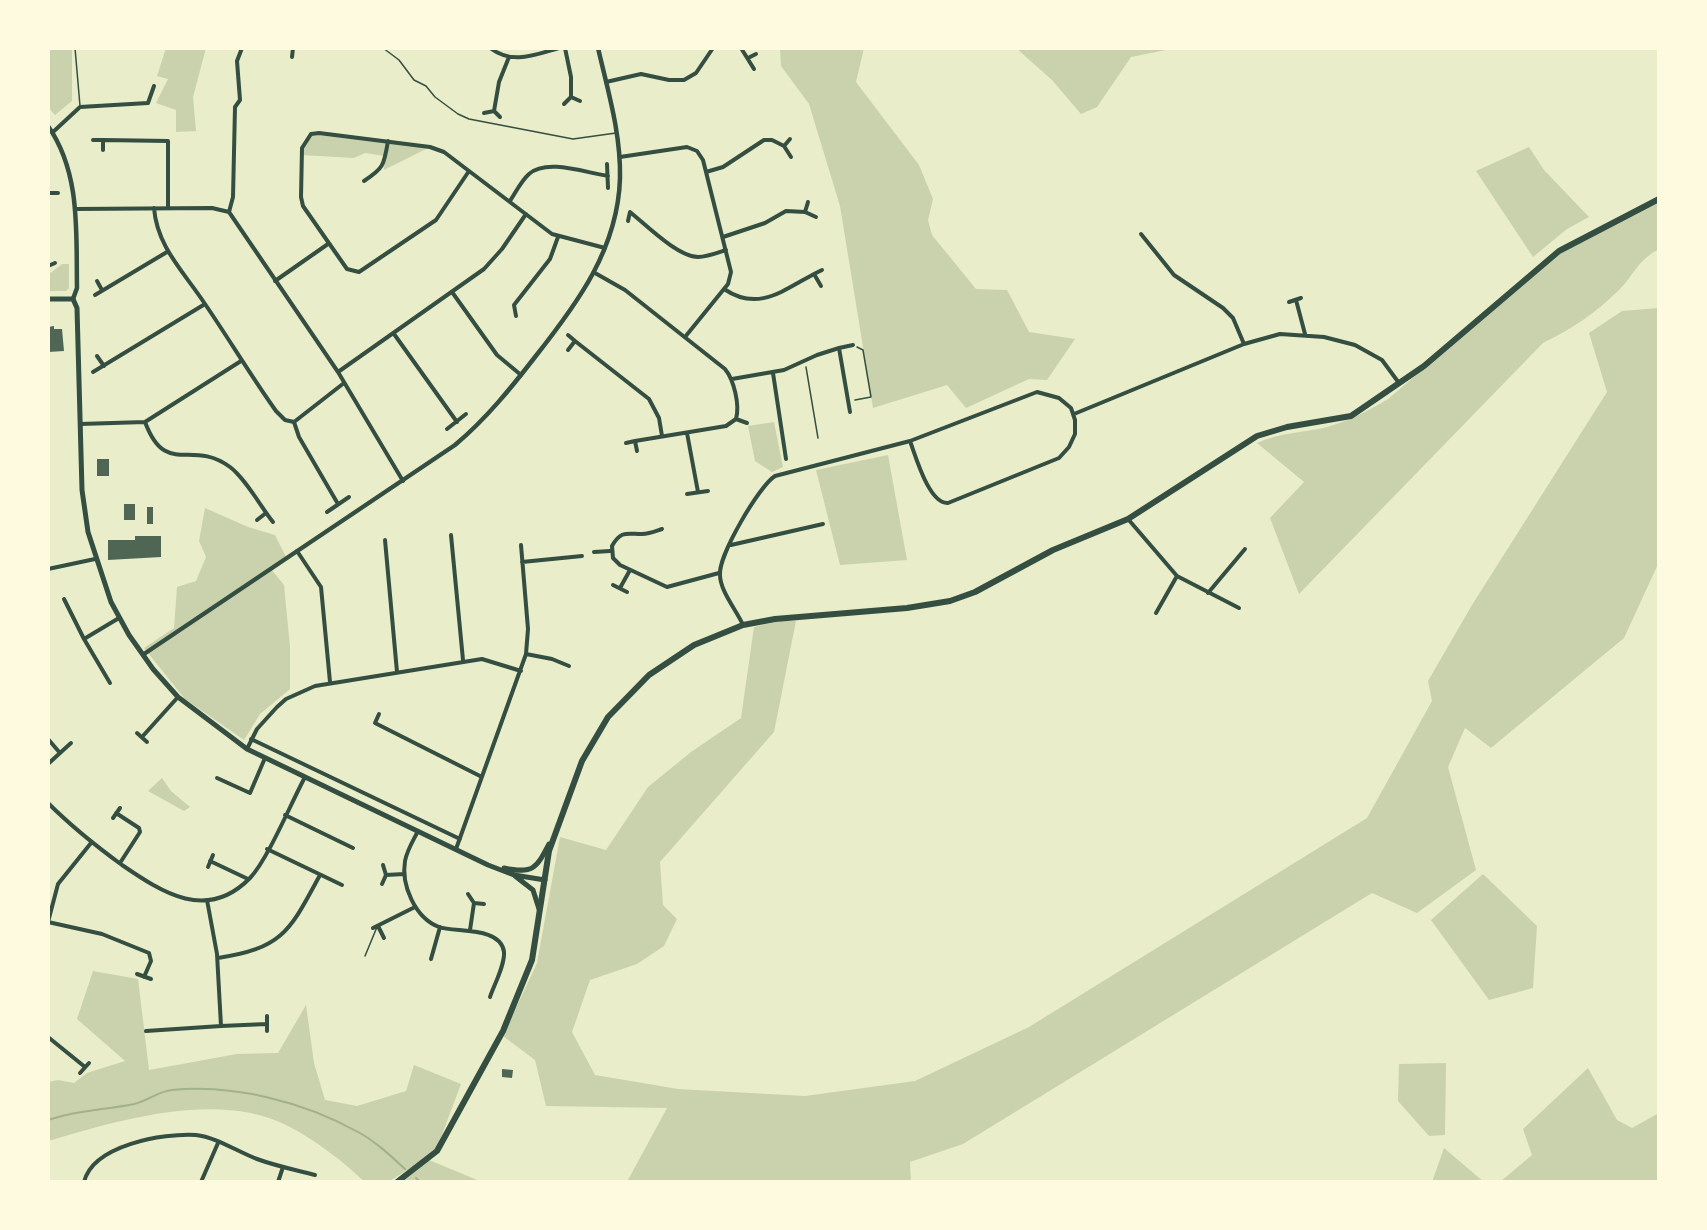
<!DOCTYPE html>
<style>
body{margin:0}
#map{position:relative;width:1707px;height:1230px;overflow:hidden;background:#e9edc9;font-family:"Asap Condensed",sans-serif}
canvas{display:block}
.frame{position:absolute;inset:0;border:50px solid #fefae0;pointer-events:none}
</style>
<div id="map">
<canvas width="1707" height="1230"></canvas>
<div class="frame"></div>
</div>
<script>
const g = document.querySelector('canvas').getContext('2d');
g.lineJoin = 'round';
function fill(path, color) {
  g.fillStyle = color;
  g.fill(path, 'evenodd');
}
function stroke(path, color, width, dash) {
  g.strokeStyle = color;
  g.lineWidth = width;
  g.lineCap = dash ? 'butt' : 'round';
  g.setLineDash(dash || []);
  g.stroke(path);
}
const green = new Path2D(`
 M 48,48 L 72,48 L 72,101 L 55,115 L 48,107 Z
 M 166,48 L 206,48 L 193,97 L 196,131 L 176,132 L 176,110 L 156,103 L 168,79 L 157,76 Z
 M 780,48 L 864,48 L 856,82 L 919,165 L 933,199 L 928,220 L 932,235 L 976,289 L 1007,290 L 1029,332 L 1075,339 L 1047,380 L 1029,379 L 966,408 L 947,385 L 873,408 L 840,206 L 809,104 L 781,66 Z
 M 1016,48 L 1176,48 L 1131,57 L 1097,107 L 1081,114 L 1052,80 Z
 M 319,133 L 430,147 L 384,170 L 385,156 L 365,153 L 354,158 L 301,155 L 308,136 Z
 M 1529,147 L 1544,170 L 1589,217 L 1567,229 L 1533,257 L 1476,171 Z
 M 1659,203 L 1659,249 C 1637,261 1636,272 1620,289 C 1597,312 1572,329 1543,343 L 1299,594 L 1270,518 L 1304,482 L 1257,443 C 1280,432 1304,433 1327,427 C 1349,421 1368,411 1388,399 L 1559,254 Z
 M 62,264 L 69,264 L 69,288 L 66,291 L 48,291 L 48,275 Z
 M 1659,308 L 1659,562 L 1624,638 L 1491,748 L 1465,728 L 1448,767 L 1476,870 L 1417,913 L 1372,893 L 963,1144 L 910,1162 L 911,1182 L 607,1182 L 628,1180 L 667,1108 L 546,1106 L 535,1060 L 503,1036 L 537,963 L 560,837 L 606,850 L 648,787 L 691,752 L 741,718 L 754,627 L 779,621 L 796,621 L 774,732 L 660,862 L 663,905 L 677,919 L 664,946 L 637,964 L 590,980 L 572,1032 L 595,1075 L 678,1089 L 805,1096 L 915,1081 L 1029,1027 L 1367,818 L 1432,701 L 1428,681 L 1472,605 L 1607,392 L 1589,333 L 1622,311 Z
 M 774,422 L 783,467 L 772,472 L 755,461 L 748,426 Z
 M 888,455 L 907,560 L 840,565 L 816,470 Z
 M 205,508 L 248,527 L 275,535 L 287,559 L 271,569 L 284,585 L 290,647 L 290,689 L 260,714 L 244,740 L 185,699 L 144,648 L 174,628 L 177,587 L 196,581 L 206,557 L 199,541 Z
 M 162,778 L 171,791 L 190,807 L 184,811 L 148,791 Z
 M 1483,874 L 1537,926 L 1533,988 L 1489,1000 L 1431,920 Z
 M 93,971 L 138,979 L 149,1070 L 237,1054 L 278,1053 L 306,1005 L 314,1063 L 325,1100 L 357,1106 L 406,1091 L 414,1065 L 461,1084 L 435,1153 L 388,1182 L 365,1182 C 341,1160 317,1141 288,1126 C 219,1090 119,1120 48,1141 L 48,1082 L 58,1080 L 74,1083 L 87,1073 L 125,1061 L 77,1019 Z
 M 1446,1063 L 1445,1135 L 1429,1136 L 1398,1101 L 1399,1064 Z
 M 1588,1068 L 1617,1120 L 1632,1128 L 1659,1113 L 1659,1182 L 1500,1182 L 1532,1155 L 1523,1129 Z
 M 1444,1148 L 1484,1182 L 1432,1182 Z
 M 429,1160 L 482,1182 L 399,1182 Z`);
const stream = new Path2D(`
 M 48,1120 C 77,1110 105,1110 134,1104 C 147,1101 159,1091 172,1090 C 234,1084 304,1102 358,1132 C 375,1141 391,1156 405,1169
 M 416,1178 L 420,1182`);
const building = new Path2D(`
 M 54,326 L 54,329 L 62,329 L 64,351 L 48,352 L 48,327 Z
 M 97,459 L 109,459 L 109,476 L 97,476 Z
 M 124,504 L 135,504 L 135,520 L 124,520 Z
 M 147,507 L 153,507 L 153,524 L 147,524 Z
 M 135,536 L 161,536 L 161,557 L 108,560 L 108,540 L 135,540 Z
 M 502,1069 L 513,1070 L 512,1078 L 502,1077 Z`);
const path = new Path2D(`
 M 806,367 L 818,438
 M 855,400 L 871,397 L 863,350 L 857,347`);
const service = new Path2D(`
 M 75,48 L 80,106
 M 383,48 L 399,60 L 414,80 L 426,86 L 435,97 L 458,114 L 469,119 L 573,139 L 616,133
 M 365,956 L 377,927`);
const minor = new Path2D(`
 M 490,48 C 513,65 534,55 559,48
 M 565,48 L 571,77 L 571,97
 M 741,48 L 754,69
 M 292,57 L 293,48
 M 748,58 L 756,54
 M 606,82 L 641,74 L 669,80 L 684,80 L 696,73 L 713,48
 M 564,104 L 571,97 L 580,101
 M 494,111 L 499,82 L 509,57
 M 484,113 L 494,111 L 500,117
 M 53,132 L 80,107 L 148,103 L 154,86
 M 790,139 L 784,146 L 791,157
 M 93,140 L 103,140 L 103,150
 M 103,140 L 168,141 L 168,207
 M 620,157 L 687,147 L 697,151 L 703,160 L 731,272 L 728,284 L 685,337
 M 607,164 L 608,188
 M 469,171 L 436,220 L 359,272 L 347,269 L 303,206 L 301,197 L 302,148 L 311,134 L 319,133 L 430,147 L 444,152 L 552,234 L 605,248
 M 706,172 L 723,167 L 764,140 L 772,140 L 784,146
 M 364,181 C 384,168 384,165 388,141
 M 48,193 L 58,193
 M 510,201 C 516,192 521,181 529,174 C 547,158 586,173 608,176
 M 808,202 L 805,212 L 816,217
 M 154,208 C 157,247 184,272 205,304 C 229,339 251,376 276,411 L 285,420 L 294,422
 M 75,209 L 212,208 L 229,212 L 338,372 L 403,481
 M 229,212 L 233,197 L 235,107 L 240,100 L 237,61 L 242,48
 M 628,221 L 630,212 C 646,225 678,257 698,257 C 707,257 717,253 726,250
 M 1141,234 L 1174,275 L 1223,308 L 1233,318 L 1244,344
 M 723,237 L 765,223 L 786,211 L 805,212
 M 48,266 L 55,263
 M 595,273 L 625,290 L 725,369 C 734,380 740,405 736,419
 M 97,281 L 102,290
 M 275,281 L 328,244
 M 821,286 L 814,274 L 822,270
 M 724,289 C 758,312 782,291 814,274
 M 452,292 L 497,355 L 521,375
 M 95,295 L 167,252
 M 1296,300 L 1305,334
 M 1289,302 L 1301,298
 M 516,316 L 514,305 L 550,259 L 558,237
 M 394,334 L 457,422
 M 568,335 L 575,341 L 568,350
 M 575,341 L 649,399 L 659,418 L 662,436
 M 839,348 L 853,345
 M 97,356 L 104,366
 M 93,372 L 205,304
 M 338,372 L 484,269 L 502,249 L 526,214
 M 773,373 L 786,459
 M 732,379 L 784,370 L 817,355 L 839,348 L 850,412
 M 1074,414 L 1244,344 L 1280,334 L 1324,337 L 1355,345 L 1382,360 L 1399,383
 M 736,419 L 747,423
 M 145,422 C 166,478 191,438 230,467 C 245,478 261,507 273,522
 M 294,422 L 299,437 L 338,504
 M 294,422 L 344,383
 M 80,424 L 145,422 L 241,361
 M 447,429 L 466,414
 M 687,433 L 698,492
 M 635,441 L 726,426 L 736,419
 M 626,443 L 635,441 L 637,451
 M 687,494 L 708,491
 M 327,512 L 349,497
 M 1128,519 L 1177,576 L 1239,608
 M 257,520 L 266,513
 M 662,529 C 656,531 649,534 642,534 C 627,534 621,530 612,546 L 613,558 L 620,565 L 667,587 L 719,573
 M 451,535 L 463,660
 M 385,540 L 397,672
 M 731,545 L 823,524
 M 297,551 L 321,587 L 330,682
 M 594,552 L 610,551
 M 522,562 L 582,556
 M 48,569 L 95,559
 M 613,585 L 627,592
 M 620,588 L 630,570
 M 1208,593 L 1245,549
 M 64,599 L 84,639
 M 1156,613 L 1177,576
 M 743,625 C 737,611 720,591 720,575 C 718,556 759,486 775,476 L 910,441 L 1037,392 L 1059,398 L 1071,408 L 1075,420 L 1075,434 L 1069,447 L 1059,458 L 948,503 C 929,504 916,457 910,441
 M 526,654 L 552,659 L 569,666
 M 110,683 L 84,639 L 119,618
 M 379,714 L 375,723 L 480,776
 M 137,733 L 147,742
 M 142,737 L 178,697
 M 48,739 L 60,753 L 48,764
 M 251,739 L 460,839
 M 247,749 L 257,729 L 277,707 L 286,699 L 315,686 L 482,659 L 521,671
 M 60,753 L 71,743
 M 217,778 L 250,793 L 265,758
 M 48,803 C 71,826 96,846 122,865 C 163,893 207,922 250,878 C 268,859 291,803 305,777
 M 116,813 L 139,828 L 140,832 L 120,863
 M 285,815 L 353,848
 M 113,818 L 120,808
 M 418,831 C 413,841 407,850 405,861 C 401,885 415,918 439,927 C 455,933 501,926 504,952 C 505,965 494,985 490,997
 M 267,849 L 342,885
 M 456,849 L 526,654 L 528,629 L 521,545
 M 210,861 L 248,879
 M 383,865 L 386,875 L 404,874
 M 208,867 L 213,855
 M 382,884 L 386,875
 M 468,894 L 474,903 L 484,904
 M 207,900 L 217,954 L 221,1026 L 267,1024
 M 48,922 L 102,934 L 149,953 L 151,961 L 144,977
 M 48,922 L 58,884 L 91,843
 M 378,926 L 384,938
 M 373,928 L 415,907
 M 470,930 L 474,903
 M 218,958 C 284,948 290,930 320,875
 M 431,959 L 440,927
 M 137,974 L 151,979
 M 267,1016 L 267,1031
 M 146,1031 L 221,1026
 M 48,1037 L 85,1067
 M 80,1073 L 89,1063
 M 84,1182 C 93,1145 163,1133 196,1135 C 216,1137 238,1152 257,1159 C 276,1166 296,1170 315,1175
 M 201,1182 L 218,1143
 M 278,1182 L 283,1167`);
const tertiary = new Path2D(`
 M 48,126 C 81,173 76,233 77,288 L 73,299
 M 144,654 L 455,445 C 486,419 511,388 535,357 C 577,304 618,249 620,178 C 621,134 608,91 598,48`);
const secondary = new Path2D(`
 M 48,299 L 73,299 L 77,308 L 82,490 L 88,532 L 111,602 L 129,635 L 153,669 L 178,697 L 247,749 L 488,865 L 514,875 L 545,880
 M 504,868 C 533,874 536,869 549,844
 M 515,876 L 533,890 L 539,909`);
const primary = new Path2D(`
 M 397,1182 L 437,1151 L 503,1031 L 532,960 L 549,851 L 582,761 L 608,717 L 649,675 L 694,645 L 743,625 L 775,619 L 907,608 L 950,601 L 975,592 L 1053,550 L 1128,519 L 1257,436 L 1287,427 L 1351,416 L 1424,366 L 1559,251 L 1659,199`);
fill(green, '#cad2ad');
stroke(stream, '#a3b18a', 2);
fill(building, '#4f6655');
stroke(path, '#344e41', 1.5);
stroke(service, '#344e41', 1.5);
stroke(minor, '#344e41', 4);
stroke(tertiary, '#344e41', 4.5);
stroke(secondary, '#344e41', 5);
stroke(primary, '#344e41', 6);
</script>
